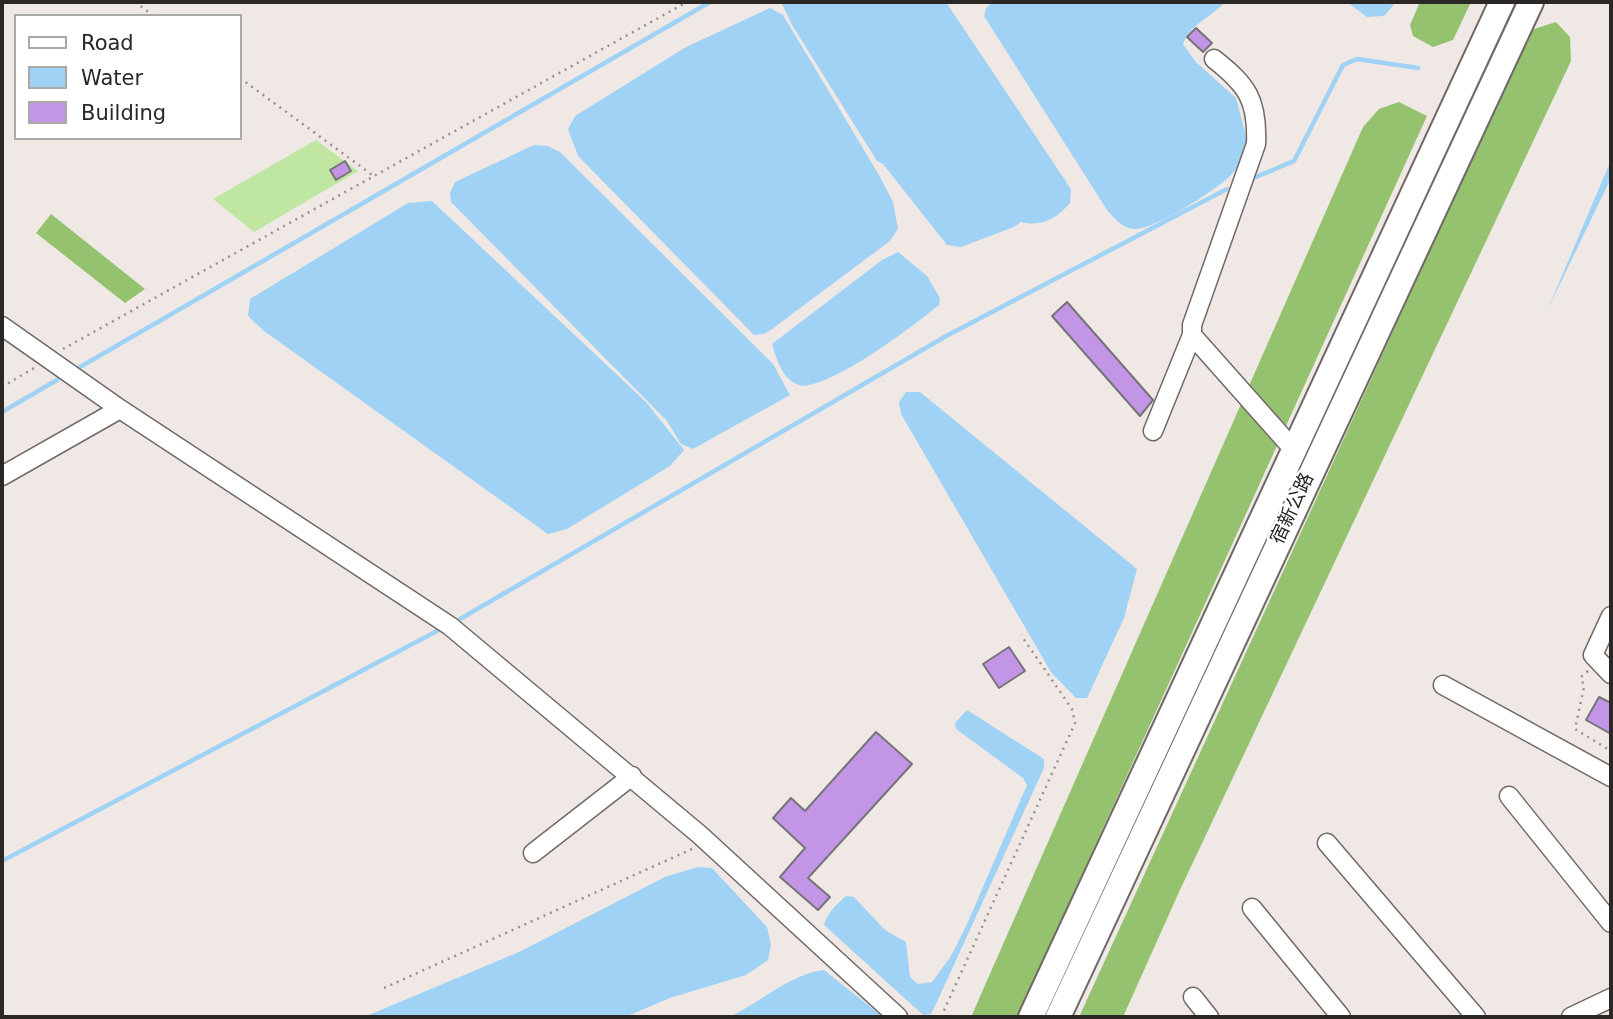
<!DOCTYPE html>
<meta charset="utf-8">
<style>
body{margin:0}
#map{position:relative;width:1613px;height:1019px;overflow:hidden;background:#f0e8e4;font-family:"DejaVu Sans",sans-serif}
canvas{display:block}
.frame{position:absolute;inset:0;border:4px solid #2a2725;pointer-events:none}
.legend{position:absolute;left:14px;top:14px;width:228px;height:126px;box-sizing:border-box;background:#fff;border:2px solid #aaa9a8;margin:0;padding:9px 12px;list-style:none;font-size:21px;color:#2a2725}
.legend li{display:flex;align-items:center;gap:14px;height:35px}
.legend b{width:35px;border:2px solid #aaa9a8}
</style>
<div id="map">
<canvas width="1613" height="1019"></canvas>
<div class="frame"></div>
<ul class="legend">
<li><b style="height:9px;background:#fff"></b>Road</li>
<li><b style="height:19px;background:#a0d2f6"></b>Water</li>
<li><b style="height:19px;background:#c295e6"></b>Building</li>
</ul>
</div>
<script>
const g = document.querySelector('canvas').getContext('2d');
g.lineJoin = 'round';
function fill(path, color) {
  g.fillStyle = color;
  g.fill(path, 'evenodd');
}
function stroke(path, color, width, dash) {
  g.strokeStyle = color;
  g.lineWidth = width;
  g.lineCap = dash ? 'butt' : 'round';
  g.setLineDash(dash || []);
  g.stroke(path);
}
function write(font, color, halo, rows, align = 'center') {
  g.font = font + ' "DejaVu Sans","Noto Sans SC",sans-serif';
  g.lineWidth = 5;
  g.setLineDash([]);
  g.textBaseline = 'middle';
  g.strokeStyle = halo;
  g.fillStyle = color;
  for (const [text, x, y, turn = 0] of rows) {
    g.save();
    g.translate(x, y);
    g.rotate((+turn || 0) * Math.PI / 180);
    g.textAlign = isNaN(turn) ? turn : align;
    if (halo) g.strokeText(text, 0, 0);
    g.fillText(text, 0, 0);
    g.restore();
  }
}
const green = new Path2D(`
 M 316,140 L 358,171 L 254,232 L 213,199 Z`);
const forest = new Path2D(`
 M 1420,2 L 1471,2 L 1453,40 L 1433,47 L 1413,36 L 1410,25 Z
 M 1556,22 L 1570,37 L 1571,61 L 1179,892 L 1123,1017 L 1079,1017 L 1531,30 Z
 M 1399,102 L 1427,116 L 1017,1017 L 971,1017 L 1363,127 L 1379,109 Z
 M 51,214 L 145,289 L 125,303 L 36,233 Z`);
const water = new Path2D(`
 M 781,2 L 946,2 L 1071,189 L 1070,203 C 1057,219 1041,227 1021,222 L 1014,227 L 961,247 L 947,245 L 883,164 L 877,161 L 792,25 Z
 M 993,2 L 1225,2 C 1211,18 1190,24 1183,44 L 1196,62 L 1236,98 L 1248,144 C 1243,155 1239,168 1229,177 C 1214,191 1153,231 1133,229 C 1121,227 1115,219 1107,210 L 984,16 L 986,8 Z
 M 1347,2 L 1396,2 L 1384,16 L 1367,17 Z
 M 770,8 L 783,15 L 879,175 L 893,202 L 898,229 L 890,241 L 772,329 L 764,334 L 754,335 L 578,156 L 568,129 L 575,116 L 686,47 Z
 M 534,145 L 548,146 L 560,152 L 759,350 L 773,364 L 790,395 L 693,449 L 681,444 L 667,421 L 451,202 L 450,193 L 455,182 Z
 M 1611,160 L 1611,178 L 1547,311 Z
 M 432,201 L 646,402 L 684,450 L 670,466 L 567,529 L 548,534 L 264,331 L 248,316 L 250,299 L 408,203 Z
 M 898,252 L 927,276 L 940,298 L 939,305 C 909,329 841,381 804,386 C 784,384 777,361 772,344 L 882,260 Z
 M 906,392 L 920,392 L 1137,569 L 1124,618 L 1087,698 L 1076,698 L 1051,672 L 901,414 L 899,402 Z
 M 967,710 L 1044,759 L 1044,768 L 936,1004 L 931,1014 L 923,1015 L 824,925 C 827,913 837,904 846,896 L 854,897 L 885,930 L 906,942 L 910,977 L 918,984 L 932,982 L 951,956 L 967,924 L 1027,785 L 1023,778 L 956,729 L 955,723 Z
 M 698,867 L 712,868 L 767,927 L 771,945 L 768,960 L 746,975 L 670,998 L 625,1017 L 364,1017 L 519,952 L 665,877 Z
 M 824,970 L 883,1017 L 729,1017 C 760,1003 790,974 824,970 Z`);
const stream = new Path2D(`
 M 1256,177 L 1294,161 L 1343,65 L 1357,59 L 1418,68
 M 80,367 L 710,2
 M 2,412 L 57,380
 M 460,619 L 948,335 L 1227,189
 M 2,861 L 437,631`);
const building = new Path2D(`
 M 1196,28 L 1212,43 L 1203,52 L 1187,37 Z
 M 345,161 L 351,171 L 336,180 L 330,170 Z
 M 1067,302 L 1153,400 L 1140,416 L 1052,316 Z
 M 1009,647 L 1025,671 L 999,688 L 983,664 Z
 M 1599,697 L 1611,703 L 1611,734 L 1586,720 Z
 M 876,732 L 912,764 L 808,878 L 830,897 L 818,910 L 780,877 L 805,848 L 773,818 L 791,798 L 805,811 Z`);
const path = new Path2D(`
 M 135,2 L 154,16
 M 240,78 L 375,177
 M 63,349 L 687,2
 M 2,387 L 34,368
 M 1588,671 L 1581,677 L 1584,687 L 1575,729 L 1611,751
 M 384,988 L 692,849
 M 941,1017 L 1075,723 L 1072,709 L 1021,635`);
const minor = new Path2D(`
 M 2,326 L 120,409 L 450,626 L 700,835 L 898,1017
 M 1192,335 L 1294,450
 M 1153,431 L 1192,335 L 1192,325 L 1256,144 C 1258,100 1247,85 1214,59
 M 2,476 L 120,409
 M 1611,616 L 1593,655 L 1611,674
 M 1443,685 L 1611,777
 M 1509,796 L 1611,923
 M 1327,843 L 1476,1017
 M 533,853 L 632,776
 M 1252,908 L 1341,1017
 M 1193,997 L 1209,1017
 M 1571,1017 L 1611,998`);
const highway = new Path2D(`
 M 1031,1017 L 1502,2
 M 1058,1017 L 1531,2`);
const streetNames = [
 ["宿新公路",1293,509,-65]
];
fill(green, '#c0e7a2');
fill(forest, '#94c26f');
fill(water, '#a0d2f6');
stroke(stream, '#a0d2f6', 4.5);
fill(building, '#c295e6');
stroke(building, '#767379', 2);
stroke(minor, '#706966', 21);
stroke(highway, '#706966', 28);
stroke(path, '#97918e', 2.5, [2, 5]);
stroke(minor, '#fff', 18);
stroke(highway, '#fff', 24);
write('19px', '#2a2725', '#fff', streetNames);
</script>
